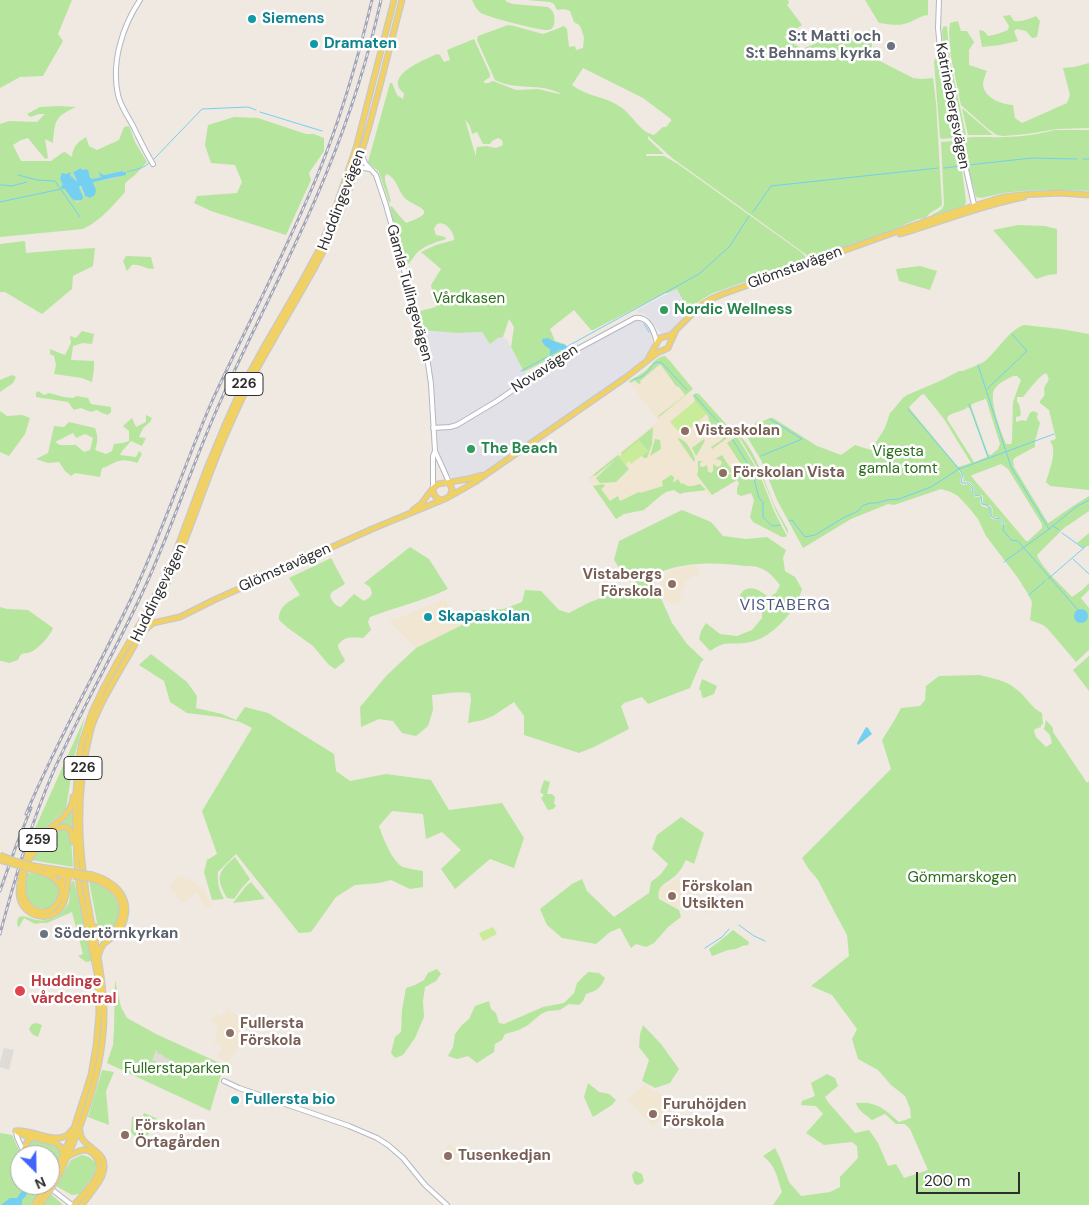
<!DOCTYPE html>
<meta charset="utf-8">
<style>
body{margin:0}
#map{position:relative;width:1089px;height:1205px;overflow:hidden;background:#efe9e1;font-family:"DM Sans",sans-serif}
canvas{display:block}
.north{position:absolute;left:10px;top:1145px;width:50px;height:50px;box-sizing:border-box;background:#fff;border:1px solid #ababab;border-radius:50%;rotate:157deg;font-size:14px;font-weight:700;line-height:20px;text-align:center;color:#2e2e2e}
.north::after{content:'';display:block;margin:auto;width:18px;height:22px;background:#4264fb;clip-path:polygon(50% 0,100% 100%,50% 72%,0 100%)}
.scale{position:absolute;left:916px;top:1172px;width:104px;height:22px;box-sizing:border-box;border:2px solid #2e2e2e;border-top:0;padding-left:6px;font-size:15px;line-height:18px;white-space:nowrap;color:#2e2e2e;-webkit-text-stroke:4px #fff;paint-order:stroke}
</style>
<div id="map">
<canvas width="1089" height="1205"></canvas>
<div class="north">N</div>
<div class="scale">200 m</div>
</div>
<script>
const g = document.querySelector('canvas').getContext('2d');
g.lineJoin = 'round';
function fill(path, color) {
  g.fillStyle = color;
  g.fill(path, 'evenodd');
}
function stroke(path, color, width, dash) {
  g.strokeStyle = color;
  g.lineWidth = width;
  g.lineCap = dash ? 'butt' : 'round';
  g.setLineDash(dash || []);
  g.stroke(path);
}
function write(font, color, halo, rows, align = 'center') {
  g.font = font + ' "DM Sans",sans-serif';
  g.lineWidth = 5;
  g.setLineDash([]);
  g.textBaseline = 'middle';
  g.strokeStyle = halo;
  g.fillStyle = color;
  for (const [text, x, y, turn = 0] of rows) {
    g.save();
    g.translate(x, y);
    g.rotate((+turn || 0) * Math.PI / 180);
    g.textAlign = isNaN(turn) ? turn : align;
    if (halo) g.strokeText(text, 0, 0);
    g.fillText(text, 0, 0);
    g.restore();
  }
}
const industrial = new Path2D(`
 M 677,289 L 689,312 L 674,329 L 669,332 L 664,334 L 661,333 L 648,317 L 642,313 L 638,313 L 637,310 Z
 M 640,319 L 645,322 L 653,335 L 651,336 L 653,345 L 651,348 L 652,350 L 650,354 L 614,382 L 571,413 L 486,470 L 471,476 L 456,478 L 452,477 L 447,473 L 439,453 L 437,439 L 430,361 L 422,330 L 457,333 L 482,332 L 490,344 L 498,338 L 503,337 L 507,340 L 517,359 L 530,381 L 554,364 L 576,352 L 636,320 Z`);
const education = new Path2D(`
 M 662,361 L 734,441 L 755,493 L 741,496 L 737,494 L 737,488 L 739,483 L 737,480 L 709,496 L 703,488 L 671,488 L 616,519 L 588,479 L 658,421 L 632,385 Z
 M 692,565 L 694,565 L 699,572 L 699,576 L 697,578 L 695,575 L 693,575 L 685,583 L 682,591 L 680,590 L 679,594 L 681,595 L 680,603 L 672,604 L 670,602 L 668,602 L 663,596 L 660,587 L 661,580 L 666,574 L 672,571 Z
 M 444,599 L 464,624 L 416,648 L 389,621 L 410,614 L 410,612 L 418,610 Z
 M 178,875 L 194,882 L 199,886 L 205,890 L 211,907 L 207,908 L 197,893 L 182,903 L 170,886 Z
 M 678,879 L 681,884 L 714,911 L 712,914 L 693,907 L 697,899 L 685,894 L 678,908 L 669,904 L 659,896 L 659,893 L 662,887 Z
 M 228,1009 L 248,1023 L 241,1031 L 247,1036 L 227,1062 L 217,1057 L 222,1047 L 214,1042 L 218,1027 L 211,1020 L 217,1013 L 221,1017 Z
 M 645,1084 L 653,1092 L 655,1090 L 664,1097 L 669,1096 L 677,1102 L 653,1126 L 627,1099 Z
 M 448,1144 L 458,1150 L 448,1167 L 439,1162 Z`);
const green = new Path2D(`
 M 0,0 L 72,0 L 58,34 L 63,41 L 43,76 L 20,77 L 0,88 Z
 M 472,0 L 505,0 L 507,2 L 513,4 L 548,7 C 555,11 555,18 554,25 C 552,29 552,29 548,30 C 541,31 487,17 481,13 C 477,10 474,5 472,0 Z
 M 527,0 L 788,0 L 789,3 L 787,5 L 802,25 L 784,37 L 802,49 L 819,42 L 849,38 L 872,29 L 872,57 L 913,78 L 922,79 L 933,78 L 936,103 L 942,205 C 937,210 930,211 926,218 L 918,219 L 883,234 L 813,258 L 811,258 L 672,158 L 648,136 L 648,139 L 664,154 L 646,154 L 646,156 L 664,156 L 678,164 L 801,252 L 805,256 L 805,260 L 711,294 L 698,302 L 688,310 L 677,289 L 668,293 L 665,293 L 593,330 L 591,330 L 574,310 L 550,329 L 555,341 L 565,344 L 568,349 L 524,372 L 511,347 L 514,327 L 509,319 L 503,337 L 498,338 L 490,344 L 482,332 L 457,333 L 422,330 L 416,312 L 436,307 L 431,285 L 441,269 L 421,252 L 436,245 L 454,240 C 455,230 439,215 434,229 L 436,235 L 445,237 L 446,239 C 437,242 426,245 419,251 C 413,256 411,263 405,267 L 394,225 L 390,207 L 392,206 C 395,211 403,220 406,223 C 445,210 411,207 403,196 C 398,189 396,178 387,174 L 385,176 L 385,181 L 391,202 L 389,202 L 379,172 L 368,162 L 390,83 L 392,83 L 397,95 L 403,99 L 404,93 C 382,76 426,59 437,54 L 440,55 L 444,62 L 450,60 L 447,50 L 474,39 L 490,74 L 490,77 L 484,81 L 484,83 L 490,83 L 490,82 L 493,81 L 516,90 L 538,89 L 559,94 L 561,94 C 541,82 516,91 495,80 L 477,40 L 478,36 L 508,25 L 514,26 L 543,34 L 549,32 L 564,26 L 567,29 L 569,47 L 575,46 L 576,50 L 583,48 L 584,38 L 581,28 L 579,25 L 574,22 L 570,11 L 564,9 L 557,10 L 554,4 L 550,2 ZM 583,68 L 643,98 L 671,119 L 671,121 L 666,127 L 663,127 L 654,135 C 640,132 633,116 622,108 C 606,96 587,97 572,85 ZM 465,119 L 470,126 L 472,134 L 477,132 L 483,144 L 490,144 L 492,141 L 498,138 L 502,140 L 503,145 L 496,148 L 486,146 L 477,147 L 476,151 L 476,157 Z
 M 864,0 L 928,0 L 928,15 C 919,16 913,22 904,24 C 896,26 888,24 879,23 L 865,0 Z
 M 1010,15 L 1014,21 C 1022,22 1029,19 1036,16 L 1040,21 L 1037,37 L 1032,38 L 1026,31 L 1017,29 L 1014,31 L 1018,41 L 1000,45 L 982,47 L 979,30 L 984,31 L 988,36 C 995,35 1001,33 1008,30 L 1009,26 L 1003,16 Z
 M 958,21 L 961,31 L 967,31 L 974,42 L 969,50 L 969,65 L 987,71 C 985,75 984,79 983,83 C 983,98 1001,104 1013,105 L 1015,118 L 1022,123 L 1067,103 L 1070,95 L 1063,68 L 1074,67 L 1089,63 L 1089,128 L 1057,129 L 1027,134 L 1003,136 L 997,135 L 988,129 L 961,105 L 951,57 L 949,32 L 950,23 Z
 M 946,26 L 947,27 L 950,60 L 966,135 L 961,136 L 948,81 L 943,46 L 942,31 L 943,27 Z
 M 936,58 L 938,61 L 954,137 L 953,138 L 942,139 L 940,138 L 934,61 Z
 M 59,106 L 76,107 C 54,117 55,121 53,143 L 45,139 L 48,158 L 45,159 L 28,138 L 21,140 L 13,145 L 21,161 L 51,161 L 62,153 L 65,152 L 72,157 C 73,146 77,143 86,137 L 89,146 L 97,150 L 119,140 L 124,127 L 129,126 L 135,142 L 147,162 L 135,175 L 125,183 L 125,192 C 113,206 100,221 83,229 L 0,237 L 0,124 L 9,121 L 37,122 L 45,114 L 39,114 L 30,117 L 27,114 L 40,107 ZM 81,168 L 82,170 L 85,169 C 90,173 89,176 92,179 L 102,177 L 100,173 L 104,175 L 122,171 L 124,173 L 126,172 L 127,173 C 117,179 105,179 94,182 L 93,183 L 90,198 L 85,196 L 80,186 L 79,187 L 82,195 L 82,200 L 77,202 L 69,195 L 60,179 L 63,175 L 69,174 L 75,180 L 77,181 L 73,172 Z
 M 962,109 L 963,109 L 993,135 L 968,135 Z
 M 234,117 L 258,118 L 306,134 L 314,134 L 324,138 L 324,151 L 309,173 L 311,180 L 286,235 L 211,211 L 194,203 L 197,196 L 237,193 L 242,182 L 235,165 L 211,163 L 205,145 L 208,125 Z
 M 1055,130 L 1089,130 L 1089,191 L 1059,190 L 1022,191 L 1003,193 L 982,198 L 976,197 L 964,152 L 961,140 L 962,138 C 977,136 990,138 1005,137 C 1022,137 1039,134 1055,130 Z
 M 954,141 L 962,171 L 966,201 L 965,205 L 960,208 L 930,217 C 934,212 942,212 944,205 L 941,142 Z
 M 1018,225 L 1045,226 L 1057,229 L 1057,274 L 1048,275 L 1036,279 L 993,230 Z
 M 25,241 L 26,253 L 61,250 L 95,248 L 93,266 L 73,276 L 72,289 L 42,314 L 5,292 L 0,292 L 0,244 Z
 M 126,256 L 151,257 L 154,269 C 143,269 142,264 132,265 L 127,271 L 123,261 Z
 M 920,266 L 937,271 L 930,290 L 899,281 L 896,269 Z
 M 1024,325 L 1061,329 L 1089,334 L 1089,490 L 1050,486 L 1046,482 C 1049,471 1058,451 1050,441 L 1056,439 L 1049,410 L 1040,403 L 1040,401 L 1044,396 C 1045,394 1044,391 1044,389 C 1046,381 1052,382 1046,373 C 1039,376 1029,390 1023,397 L 1017,397 L 1017,402 L 1019,404 L 1021,414 L 1020,416 L 1016,417 L 1016,422 L 1022,420 L 1026,421 L 1030,413 L 1033,411 L 1038,413 L 1037,418 L 1040,423 L 1035,441 L 1035,447 L 1016,457 L 1013,460 L 1014,467 L 1048,523 L 1050,522 L 1073,506 L 1089,496 L 1089,511 L 1064,528 L 1037,555 C 1040,566 1063,587 1072,597 L 1082,590 L 1089,583 L 1089,590 L 1081,598 L 1089,608 L 1089,650 L 1076,662 L 1047,628 L 1043,625 L 1030,620 L 1032,602 L 1028,594 L 1018,578 L 986,536 L 978,519 L 970,509 L 958,496 L 951,492 L 941,489 L 894,505 L 888,504 L 851,519 L 803,548 L 777,500 L 761,460 L 746,435 L 757,421 L 761,422 L 770,418 L 773,418 L 817,446 L 841,455 L 855,445 L 871,450 L 885,428 L 890,413 L 892,411 L 903,398 L 907,395 L 940,381 L 959,371 L 963,371 C 970,368 979,365 985,361 C 997,351 1009,330 1024,325 ZM 1013,376 L 1017,376 L 1021,380 L 1013,402 L 1012,442 L 1011,444 L 1006,444 C 1001,432 989,401 994,390 C 998,383 1007,379 1013,376 ZM 924,394 L 944,419 L 971,463 L 958,467 L 910,409 L 909,407 L 921,395 ZM 985,399 L 986,399 L 1000,444 L 998,449 L 991,455 L 989,455 L 987,451 L 971,406 L 972,404 ZM 968,407 L 970,409 L 987,456 L 987,457 L 975,462 L 974,462 L 947,419 L 948,416 C 954,412 961,412 968,407 ZM 1001,464 L 1008,469 L 1042,524 L 1042,528 L 1028,541 L 1026,541 L 971,476 L 972,475 ZM 958,470 L 960,470 L 964,476 L 963,481 L 970,482 L 974,487 L 973,493 L 976,495 L 982,495 L 983,498 L 983,504 L 985,505 L 990,505 C 995,511 991,512 993,517 L 1000,518 L 1006,525 L 1003,525 L 999,519 C 990,521 990,517 991,509 L 989,507 C 985,508 981,507 980,502 L 981,498 L 980,497 L 976,497 C 972,494 970,493 972,487 L 969,484 L 964,485 L 961,484 L 960,480 L 962,475 Z
 M 82,331 L 94,334 L 92,344 L 83,343 L 73,346 L 71,360 L 94,361 L 94,369 L 92,382 L 82,378 L 54,374 L 56,365 L 54,356 L 50,354 L 50,349 L 57,352 L 65,355 L 71,343 L 70,336 L 76,338 Z
 M 665,356 L 670,361 L 693,389 L 659,417 L 658,416 L 674,404 L 685,395 L 679,387 L 676,386 L 661,365 L 659,365 L 640,381 L 641,383 L 639,384 L 635,381 L 630,383 L 629,381 C 636,377 644,373 649,367 C 655,362 656,357 665,356 Z
 M 12,375 L 16,377 L 13,383 L 0,392 L 0,380 Z
 M 38,391 L 44,395 L 49,393 L 64,397 L 73,398 L 77,396 L 88,398 L 91,404 L 111,407 L 111,412 L 108,415 L 102,413 L 97,410 L 91,412 L 81,408 L 74,410 L 68,402 L 36,397 L 36,393 Z
 M 696,393 L 699,394 L 734,433 L 712,449 L 711,447 L 723,439 L 713,425 L 705,430 L 705,429 L 710,425 L 708,416 L 695,401 L 693,395 Z
 M 0,411 L 7,416 L 22,415 L 30,418 L 25,434 L 9,456 L 0,452 Z
 M 146,415 L 152,418 L 150,422 L 143,428 L 139,437 L 146,438 L 142,446 L 131,441 L 122,451 L 120,455 L 136,457 L 139,451 L 142,454 L 137,463 C 132,461 124,459 119,461 C 113,462 108,467 102,468 L 100,477 L 75,473 L 71,476 L 65,471 L 59,462 L 48,463 L 36,459 L 48,453 L 54,426 L 64,427 L 69,422 L 95,428 C 98,436 98,442 95,450 L 106,454 L 112,451 L 114,444 L 123,443 L 129,441 L 129,431 L 123,426 L 132,418 L 136,427 L 146,422 ZM 73,433 L 76,438 L 85,434 L 93,438 L 90,450 L 84,452 L 76,445 L 60,445 L 55,442 Z
 M 653,427 L 652,444 L 647,458 L 644,458 L 642,456 L 648,451 L 639,441 L 622,455 L 621,453 Z
 M 738,435 C 753,444 766,485 773,502 C 777,511 783,521 788,530 L 788,534 L 776,511 L 760,472 Z
 M 737,436 L 759,473 L 774,511 L 787,536 L 785,537 L 782,537 L 753,522 L 750,517 L 754,500 L 751,493 L 741,496 L 737,494 L 737,488 L 739,483 L 737,480 L 712,495 L 697,475 L 698,472 L 698,461 L 703,461 L 700,463 L 700,466 L 703,467 L 707,465 L 708,470 L 707,471 L 711,473 L 713,471 L 713,464 L 718,467 L 721,465 L 722,462 L 720,460 L 715,459 L 722,455 L 731,469 L 733,468 L 736,473 L 733,474 L 729,472 L 728,473 L 734,476 L 737,475 L 739,477 L 746,472 L 727,443 Z
 M 679,438 C 687,441 692,451 695,459 L 694,462 L 678,439 Z
 M 655,439 L 660,440 L 661,449 L 650,456 Z
 M 704,439 L 705,441 L 696,456 L 692,448 Z
 M 618,455 L 629,469 L 616,482 L 600,483 L 596,478 L 616,459 L 595,476 L 594,475 L 588,479 Z
 M 671,475 L 674,477 L 673,483 L 678,479 L 681,484 L 683,483 C 688,488 693,486 700,484 L 706,490 C 698,492 687,491 680,494 L 674,490 L 666,492 L 659,497 L 644,510 L 624,514 L 616,519 L 593,486 L 603,484 L 605,486 L 601,489 L 610,501 L 618,496 L 620,501 L 639,492 L 640,493 L 663,486 L 662,481 Z
 M 682,510 L 711,522 L 723,536 L 746,539 L 767,537 L 786,550 L 783,558 L 785,571 L 795,577 L 802,589 C 800,595 798,602 794,607 C 783,624 764,642 744,643 C 726,645 727,640 710,651 L 699,639 L 701,631 L 706,623 L 720,634 L 737,636 L 752,630 L 762,618 L 762,613 C 754,608 744,606 738,601 C 740,591 747,585 758,590 C 762,592 765,595 769,597 L 776,593 L 780,585 C 775,579 769,571 760,568 C 756,566 749,566 745,566 C 717,562 686,562 660,572 L 654,583 L 672,623 L 687,644 L 704,660 L 701,662 L 690,688 L 648,704 L 642,697 L 624,703 L 621,706 L 629,729 L 594,747 L 579,753 L 524,735 L 524,716 L 514,702 L 493,716 L 483,720 L 468,723 L 471,699 L 470,693 C 458,691 445,694 432,695 L 433,710 L 428,726 L 416,736 L 402,733 L 393,721 L 379,719 L 361,727 L 360,707 L 387,675 L 416,648 L 464,624 L 466,611 L 504,609 L 522,602 L 525,590 L 541,591 L 559,610 L 569,613 L 588,603 L 606,596 L 625,595 L 635,581 L 625,577 L 614,560 L 619,541 Z
 M 1089,533 L 1089,546 L 1086,546 L 1083,548 L 1077,543 Z
 M 410,547 L 429,559 L 448,589 C 423,601 396,607 370,617 L 368,622 L 371,630 L 363,638 C 352,638 346,635 338,645 C 338,650 343,655 345,661 L 335,669 L 329,665 L 313,646 L 288,628 L 279,620 C 278,606 290,601 300,595 L 289,578 L 331,558 L 345,584 L 332,592 L 330,596 C 332,601 335,606 341,607 L 354,594 L 364,601 L 370,597 L 372,593 L 370,587 L 364,583 Z
 M 0,607 L 7,609 L 28,610 L 53,628 C 51,635 38,649 31,652 C 24,655 22,650 18,660 L 9,663 L 2,661 L 0,661 Z
 M 151,654 L 187,682 L 197,696 L 196,708 L 222,714 L 236,720 L 245,707 L 268,713 L 334,754 L 336,771 L 350,781 L 386,774 L 431,780 L 449,810 L 502,803 L 524,838 L 514,868 L 490,859 L 455,889 L 441,869 L 461,850 L 442,832 L 426,839 L 423,814 L 392,811 L 379,826 C 382,836 393,863 403,867 C 409,869 417,870 423,871 L 423,887 L 410,889 L 391,880 L 379,883 L 355,885 L 336,897 L 311,932 L 299,933 L 236,854 L 218,872 C 217,882 219,890 224,899 L 212,900 L 204,872 L 207,860 L 217,854 L 202,811 L 252,728 L 240,722 L 220,717 L 187,713 L 170,702 L 164,681 L 139,665 Z
 M 1089,656 L 1089,691 L 1073,670 Z
 M 979,675 C 991,678 1006,680 1016,689 C 1026,696 1031,708 1042,713 L 1043,725 L 1041,724 L 1041,727 L 1035,729 L 1034,731 L 1036,737 L 1046,747 L 1052,743 L 1050,735 L 1044,729 L 1046,720 L 1053,728 L 1053,732 L 1087,783 L 1089,781 L 1089,1205 L 773,1205 L 782,1192 C 777,1177 776,1166 763,1156 L 775,1148 L 780,1158 L 789,1182 L 801,1196 L 830,1192 L 840,1187 L 840,1177 L 858,1158 L 857,1146 L 852,1142 L 824,1145 L 806,1133 L 823,1114 L 816,1106 L 801,1105 L 802,1101 L 815,1096 L 811,1083 L 827,1074 L 835,1078 L 838,1086 L 825,1097 L 828,1102 L 855,1133 L 869,1130 L 878,1143 L 888,1166 L 896,1164 L 904,1178 L 928,1170 L 910,1129 L 905,1124 L 896,1124 L 885,1114 L 872,1120 C 866,1115 858,1111 856,1103 C 877,1101 884,1109 899,1122 L 911,1118 L 910,1108 L 905,1096 L 891,1085 L 878,1070 L 858,1059 L 852,1039 L 857,1029 L 832,995 L 811,986 L 849,956 L 847,935 L 834,911 L 818,880 L 808,868 L 802,858 L 891,769 L 882,740 L 894,721 L 901,708 L 920,706 L 925,700 L 926,686 L 939,676 Z
 M 702,679 L 717,686 L 714,694 L 704,698 L 702,697 L 701,691 L 699,689 Z
 M 85,717 L 74,758 L 66,809 L 28,844 Z
 M 544,780 L 550,782 L 547,794 L 552,794 L 555,797 L 554,803 L 556,806 L 553,809 L 548,810 L 541,798 L 544,795 L 540,792 Z
 M 73,809 L 73,828 L 65,825 L 53,828 L 67,817 Z
 M 681,817 L 704,833 L 694,864 L 686,860 C 683,865 681,870 677,874 C 669,883 656,884 659,899 L 679,910 L 681,917 L 668,927 L 654,943 L 646,947 L 636,944 L 631,948 L 620,928 L 610,932 L 596,944 L 562,938 L 547,925 L 540,909 L 572,884 L 582,879 L 587,891 L 614,917 L 649,893 L 651,882 L 661,874 L 668,864 L 652,849 L 657,835 Z
 M 63,829 L 69,831 L 71,839 L 73,867 L 31,860 C 40,847 48,835 63,829 Z
 M 235,857 L 250,879 L 241,889 L 234,899 L 227,898 C 215,877 218,872 235,857 Z
 M 27,873 C 35,874 47,874 53,880 C 56,882 58,887 59,890 C 63,911 33,916 27,896 C 24,889 26,880 27,873 Z
 M 74,880 L 92,961 L 86,962 L 78,956 L 83,954 L 72,912 L 47,923 L 40,923 L 35,924 L 24,918 L 19,927 L 18,927 C 14,910 29,918 36,920 C 42,921 51,920 56,917 C 61,914 67,907 69,902 C 71,894 67,886 74,880 Z
 M 89,881 C 97,885 108,888 113,895 C 123,908 122,931 102,932 L 98,928 Z
 M 251,882 L 265,899 L 233,903 L 246,886 Z
 M 733,930 L 749,942 L 748,945 L 742,946 L 736,949 L 728,950 L 712,956 L 709,949 L 721,940 Z
 M 437,969 L 441,974 L 436,981 L 425,987 L 423,1001 L 424,1017 L 415,1038 L 403,1055 L 395,1058 L 391,1053 L 395,1037 L 401,1032 L 402,1010 L 406,988 L 415,985 L 424,980 L 428,973 Z
 M 588,972 L 599,973 L 605,978 C 601,988 596,991 586,994 L 583,1001 L 579,1005 L 569,1004 L 560,1010 L 548,1011 L 541,1014 L 528,1025 L 519,1030 L 505,1034 L 502,1040 L 495,1044 L 494,1052 L 477,1063 L 468,1056 L 457,1059 L 448,1056 L 453,1047 L 455,1034 L 462,1025 L 469,1019 L 475,1006 L 489,1001 L 491,1009 L 496,1013 L 499,1023 L 504,1024 L 543,1007 L 564,1003 L 574,993 L 577,983 Z
 M 115,980 L 121,1007 L 127,1018 L 156,1034 L 224,1065 L 210,1111 L 107,1063 L 113,1045 L 114,1029 Z
 M 36,1023 L 42,1025 L 38,1037 L 32,1034 L 29,1029 L 32,1024 Z
 M 643,1025 L 661,1044 L 679,1069 L 670,1083 L 655,1088 L 642,1081 L 649,1060 L 639,1047 L 640,1034 Z
 M 102,1070 L 114,1072 L 106,1091 L 109,1125 L 88,1117 Z
 M 588,1083 L 599,1092 L 609,1094 L 616,1100 L 612,1105 L 593,1117 L 584,1097 Z
 M 144,1113 L 156,1118 L 161,1122 L 161,1124 L 151,1131 L 143,1115 Z
 M 142,1116 L 149,1134 C 142,1141 137,1140 131,1132 L 132,1117 Z
 M 0,1133 L 12,1135 L 21,1155 L 20,1155 L 20,1185 L 41,1185 L 63,1205 L 0,1205 Z
 M 34,1140 L 56,1145 L 60,1149 L 60,1155 L 50,1175 L 50,1155 L 31,1155 L 28,1148 L 30,1142 Z
 M 82,1155 L 89,1157 L 97,1164 L 94,1174 L 80,1194 L 72,1195 L 56,1186 L 71,1160 Z
 M 635,1171 L 642,1174 L 644,1181 L 641,1184 L 637,1185 L 634,1183 L 632,1175 Z`);
const pitch = new Path2D(`
 M 695,401 L 707,414 L 682,435 L 670,422 Z
 M 639,440 L 648,451 L 631,464 L 629,461 L 625,465 L 619,457 Z
 M 493,927 L 497,934 L 483,941 L 479,933 Z`);
const plaza = new Path2D(`
 M 4,1048 L 14,1050 L 9,1070 L 0,1067 L 0,1062 Z
 M 156,1050 L 158,1051 L 157,1053 L 163,1055 L 164,1057 L 173,1061 L 170,1069 L 152,1060 Z`);
const water = new Path2D(`
 M 81,168 L 82,170 L 85,169 L 88,170 L 90,177 L 92,179 L 101,177 L 99,173 L 100,171 L 100,173 L 104,175 L 122,171 L 124,172 L 126,172 L 126,175 L 94,182 L 93,183 L 96,190 L 95,195 L 90,198 L 85,196 L 81,186 L 80,186 L 79,187 L 83,197 L 82,200 C 72,203 70,196 65,189 L 62,189 L 61,186 L 63,185 L 60,179 L 62,173 L 66,174 L 71,172 L 70,175 L 75,180 L 77,181 L 73,172 Z
 M 548,338 C 555,343 562,343 569,347 L 563,351 L 560,349 L 550,355 L 550,349 C 545,346 542,344 542,339 Z
 M1074 616a7 7 0 1 1 14 0a7 7 0 1 1-14 0Z
 M 866,727 L 868,728 L 872,734 L 858,745 L 857,743 Z
 M 32,1186 L 31,1190 L 28,1191 L 26,1196 L 22,1200 L 22,1205 L 1,1205 L 10,1198 L 17,1198 L 24,1188 Z`);
const stream = new Path2D(`
 M 260,112 L 322,131
 M 1083,159 L 1089,159
 M 153,160 L 202,109 L 248,107 L 256,110
 M 968,165 L 1032,158 L 1077,159
 M 944,168 L 960,166
 M 127,172 C 136,169 144,169 150,162
 M 18,175 L 37,180 L 55,181 L 80,217
 M 0,185 L 4,185 L 12,186 L 27,182
 M 0,202 L 61,189
 M 753,212 L 771,186 L 938,168
 M 644,324 L 649,332
 M 568,346 L 699,274 L 730,246 L 749,216
 M 978,365 L 1011,467 L 1049,529
 M 521,371 L 562,349
 M 634,379 C 642,379 650,370 654,363 L 660,362 L 662,363 L 687,390
 M 987,389 L 1027,351 L 1012,334
 M 694,395 L 727,432
 M 969,404 L 988,457
 M 908,409 L 959,469 L 1054,434
 M 733,440 L 752,471 L 759,498 L 763,502 L 763,517 L 771,525 L 774,526 L 780,525
 M 761,456 L 802,439 L 770,419
 M 789,521 L 792,520 L 805,537 L 815,535 L 843,518 L 858,511 L 862,506 L 870,503 L 877,503 L 887,500 L 899,499 L 931,487 L 959,469 L 963,475 L 961,480 L 962,483 L 969,483 L 973,487 L 972,492 C 974,497 977,495 981,496 L 982,504 L 989,506 L 991,509 L 991,514 L 992,517 L 996,519 L 999,518 L 1004,524 L 1003,530 L 1011,540 L 1018,541 L 1078,610
 M 1053,526 L 1059,530
 M 1062,533 L 1083,548
 M 1073,559 L 1089,574
 M 1004,562 L 1049,529 L 1076,507 L 1089,500
 M 1048,579 L 1086,546
 M 1029,595 L 1045,581
 M 739,925 L 754,936 L 765,941
 M 705,948 L 722,937 L 729,929`);
const minor = new Path2D(`
 M 140,0 C 122,27 111,63 118,95 C 121,108 130,119 135,130 C 141,142 146,153 153,164
 M 939,0 L 938,28 L 941,58 L 975,209
 M 361,153 L 365,163 L 376,175 L 386,205 L 426,350 L 431,384 L 435,451 L 433,456 L 433,488
 M 353,157 C 356,166 361,168 370,169
 M 433,428 L 450,427 L 457,425 L 497,401 L 555,361 L 635,318 C 649,316 654,331 657,343
 M 435,451 L 449,482
 M 224,1081 L 239,1088 L 349,1126 L 377,1138 L 388,1145 L 403,1158 L 425,1185 L 447,1205
 M 16,1131 L 17,1137 L 25,1155
 M 50,1188 L 72,1205`);
const major = new Path2D(`
 M 900,234 C 941,222 982,205 1024,197
 M 649,357 L 660,338 L 671,335 L 700,306 L 711,299 L 723,294 L 929,220 L 993,200 L 1004,197 L 1020,195 L 1059,193 L 1089,195
 M 449,482 L 452,489 L 450,496
 M 433,489 C 433,495 436,499 442,500
 M 413,510 L 421,504 L 433,488 L 438,484 L 468,479 L 482,475
 M 144,631 L 153,623 L 180,617 L 214,600 L 372,529 L 447,498 L 475,482 L 625,378 L 657,353 L 668,348 L 676,330
 M 34,866 L 73,872
 M 33,870 C 47,874 54,875 62,888 C 60,921 23,919 23,887 C 23,879 24,871 27,864 C 33,850 70,803 73,842
 M 66,871 L 69,875 C 67,884 67,894 64,902 C 57,921 32,921 22,904 C 18,897 19,889 20,882 C 22,863 29,848 43,835 C 54,823 72,815 73,797
 M 47,872 L 69,875
 M 93,875 C 113,881 130,895 125,917 C 124,922 122,927 119,931 C 111,941 102,940 99,954
 M 92,879 C 103,883 116,889 120,900 C 126,914 117,939 99,934 L 95,927
 M 62,888 L 63,875 L 65,872
 M 16,1131 C 31,1129 52,1143 66,1136 C 67,1136 71,1131 72,1130
 M 16,1131 L 20,1134 L 56,1143 L 61,1147 L 63,1154
 M 80,1131 C 80,1150 113,1149 102,1176 C 98,1185 88,1196 82,1205
 M 23,1152 L 27,1142 L 33,1137
 M 68,1156 C 73,1154 77,1151 83,1150 C 94,1149 102,1163 98,1173 C 93,1185 83,1195 74,1205
 M 57,1179 C 82,1127 105,1068 104,1010 C 103,970 92,931 86,892 C 77,837 77,782 91,729 C 97,709 109,690 119,672 C 136,643 153,614 167,583 C 191,532 206,477 230,425 C 242,398 255,371 270,346 C 292,306 318,267 336,224 C 366,152 382,75 402,0
 M 50,1180 L 63,1156 L 74,1128 L 91,1075 L 96,1046 L 99,1013 L 98,978 L 80,891 L 77,865 L 75,807 L 78,763 L 82,742 L 92,712 L 103,689 L 117,663 L 145,615 L 172,562 L 207,468 L 225,425 L 243,385 L 264,347 L 301,283 L 318,252 L 331,221 L 356,148 L 394,0`);
const rail = new Path2D(`
 M 26,814 C 57,740 97,671 131,599 C 162,534 184,465 213,399 C 248,324 286,251 318,174 C 341,118 358,59 372,0
 M 0,891 L 16,846 L 31,808
 M 0,934 C 15,878 31,823 54,770 C 80,713 111,658 138,602 C 170,536 191,466 221,400 C 255,324 295,251 326,174 C 349,118 368,59 381,0`);
const majorBridge = new Path2D(`
 M 0,855 L 15,861 L 34,866
 M 0,860 L 33,870
 M 73,872 L 93,875
 M 73,876 L 92,879
 M 34,1205 L 47,1185
 M 40,1205 L 57,1179`);
const markers = [
 [252,19,5,"#0f9aa8"],
 [314,44,5,"#0f9aa8"],
 [891,46,5,"#6b7280"],
 [664,310,5,"#2e9e5b"],
 [685,431,5,"#8d6e63"],
 [471,449,5,"#2e9e5b"],
 [723,473,5,"#8d6e63"],
 [672,584,5,"#8d6e63"],
 [428,617,5,"#0f9aa8"],
 [672,896,5,"#8d6e63"],
 [44,934,5,"#6b7280"],
 [20,991,6,"#e0444e"],
 [230,1033,5,"#8d6e63"],
 [235,1100,5,"#0f9aa8"],
 [653,1114,5,"#8d6e63"],
 [125,1135,5,"#8d6e63"],
 [448,1156,5,"#8d6e63"]
];
const shields = [
 [244,384,38],
 [83,768,38],
 [38,840,38]
];
const shieldNames = [
 ["226",244,384],
 ["226",83,768],
 ["259",38,840]
];
const cultureNames = [
 ["Siemens",262,19],
 ["Dramaten",324,44],
 ["Skapaskolan",438,617],
 ["Fullersta bio",245,1100]
];
const worshipNames = [
 ["S:t Matti och",881,37],
 ["S:t Behnams kyrka",881,54],
 ["Södertörnkyrkan",54,934,"left"]
];
const streetNames = [
 ["Katrinebergsvägen",952,106,79],
 ["Huddingevägen",342,200,-69],
 ["Glömstavägen",795,268,-20],
 ["Gamla Tullingevägen",409,293,75],
 ["Novavägen",545,369,-33],
 ["Glömstavägen",285,568,-24],
 ["Huddingevägen",159,593,-64]
];
const parkNames = [
 ["Vårdkasen",469,299],
 ["Vigesta",898,452],
 ["gamla tomt",898,469],
 ["Gömmarskogen",962,878],
 ["Fullerstaparken",177,1069]
];
const leisureNames = [
 ["Nordic Wellness",674,310],
 ["The Beach",481,449]
];
const educationNames = [
 ["Vistaskolan",695,431],
 ["Förskolan Vista",733,473],
 ["Vistabergs",662,575,"right"],
 ["Förskola",662,592,"right"],
 ["Förskolan",682,887],
 ["Utsikten",682,904],
 ["Fullersta",240,1024],
 ["Förskola",240,1041],
 ["Furuhöjden",663,1105],
 ["Förskola",663,1122],
 ["Förskolan",135,1126],
 ["Örtagården",135,1143],
 ["Tusenkedjan",458,1156]
];
const healthNames = [
 ["Huddinge",31,982],
 ["vårdcentral",31,999]
];
const neighbourhoodNames = [
 ["VISTABERG",785,606]
];
fill(industrial, '#e3e1e8');
fill(education, '#f0e6d1');
fill(green, '#b6e59e');
fill(pitch, '#c9ec9a');
fill(plaza, '#dfdcd8');
fill(water, '#75cff0');
stroke(stream, '#75cff0', 1);
stroke(minor, '#b4b7c1', 6);
stroke(major, '#c9c9c9', 7);
stroke(minor, '#fff', 4);
stroke(major, '#f2d163', 4.5);
stroke(rail, '#a3a6b8', 3);
stroke(rail, '#fff', 1, [4]);
stroke(majorBridge, '#c9c9c9', 7, []);
stroke(majorBridge, '#f2d163', 4.5);
for (const [x, y, r, color] of markers) {
  const dot = new Path2D();
  dot.arc(x, y, r, 0, 2 * Math.PI);
  g.fillStyle = color;
  g.fill(dot);
  stroke(dot, '#fff', 2);
}
for (const [x, y, w] of shields) {
  const box = new Path2D();
  box.roundRect(x - w / 2, y - 11.5, w, 23, 4);
  g.fillStyle = '#fff';
  g.fill(box);
  stroke(box, '#2e2e2e', 1);
}
write('bold 14px', '#2e2e2e', null, shieldNames);
write('bold 15px', '#0d838f', '#fff', cultureNames, 'left');
write('bold 15px', '#5b616d', '#fff', worshipNames, 'right');
write('15px', '#2e2e2e', '#fff', streetNames);
write('15px', '#2c6e1b', '#fff', parkNames);
write('bold 15px', '#27864d', '#fff', leisureNames, 'left');
write('bold 15px', '#785e54', '#fff', educationNames, 'left');
write('bold 15px', '#be3a42', '#fff', healthNames, 'left');
g.letterSpacing = '1px';
write('16px', '#4d5680', '#fff', neighbourhoodNames);
g.letterSpacing = '0px';
</script>
